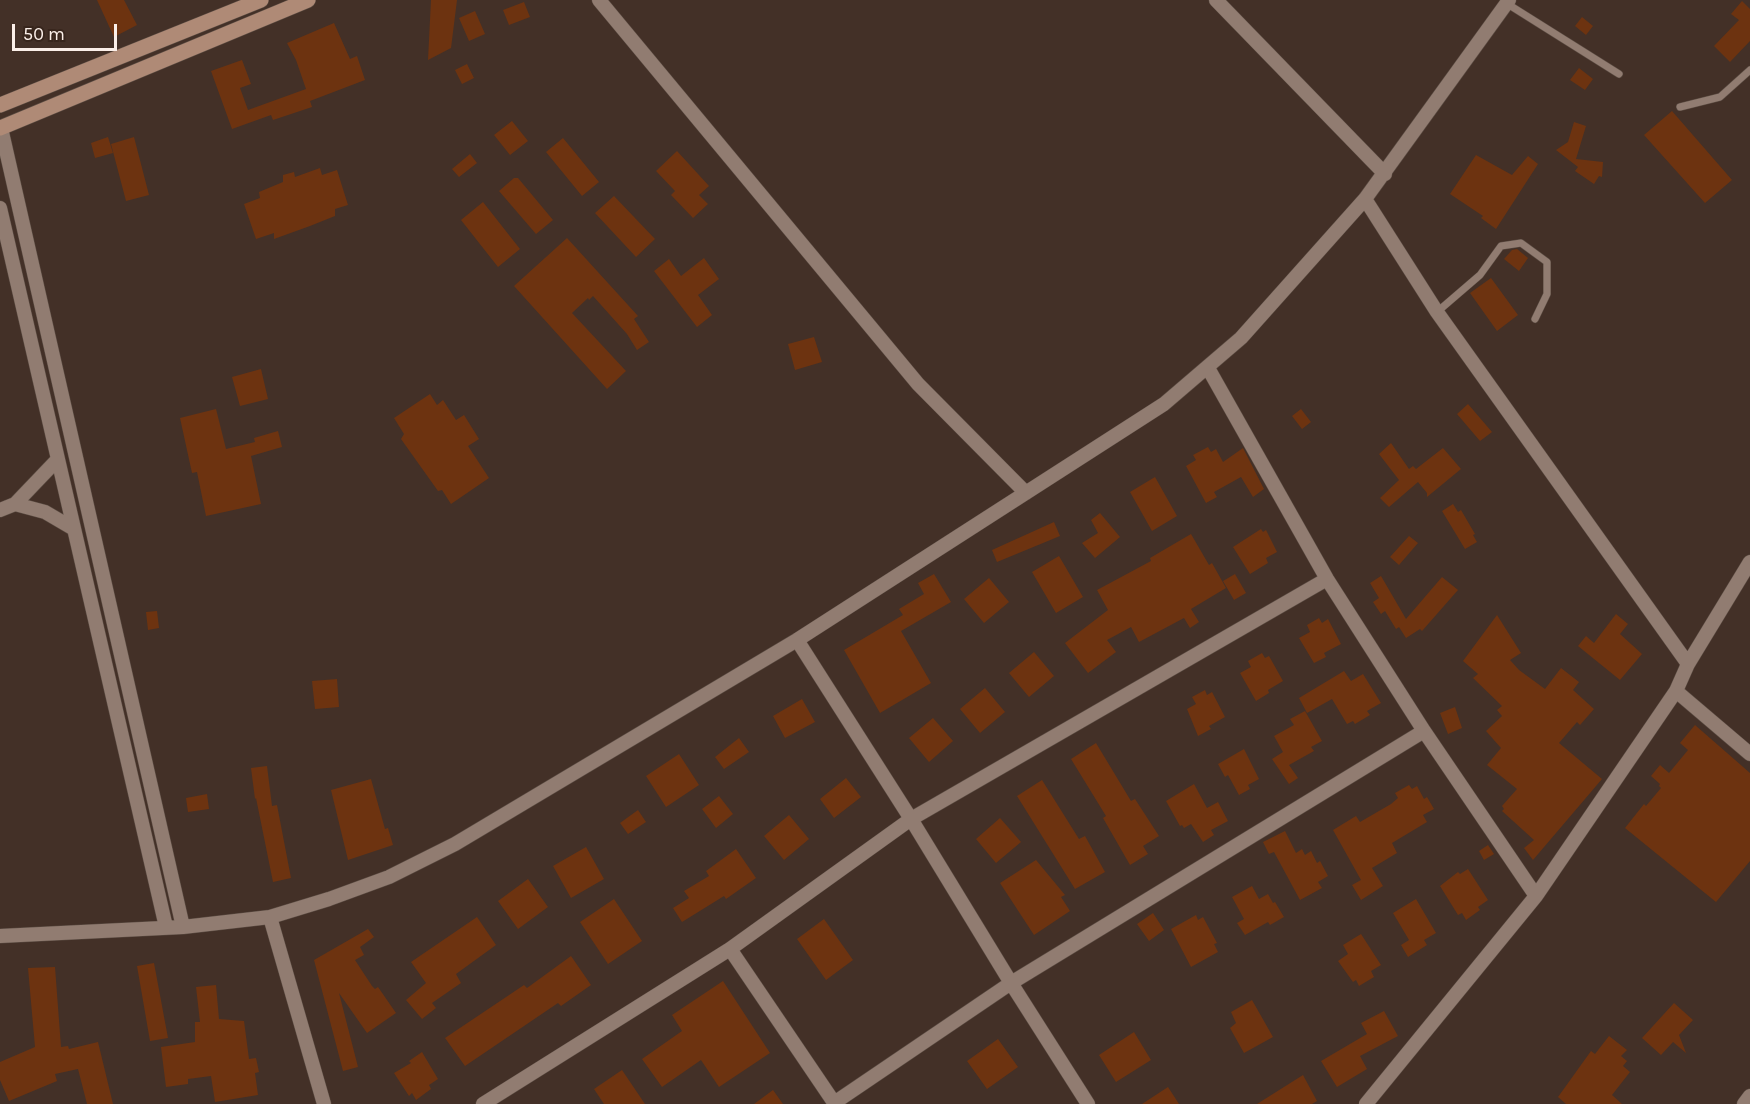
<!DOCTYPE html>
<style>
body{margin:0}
#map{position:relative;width:1750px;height:1104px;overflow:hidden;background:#433027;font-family:Karla,sans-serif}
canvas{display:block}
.scale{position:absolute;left:12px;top:24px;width:105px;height:27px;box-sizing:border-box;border:3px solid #fbefe9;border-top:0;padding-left:8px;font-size:18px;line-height:21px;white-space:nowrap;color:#fbefe9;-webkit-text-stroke:4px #38261d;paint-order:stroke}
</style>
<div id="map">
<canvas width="1750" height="1104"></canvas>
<div class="scale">50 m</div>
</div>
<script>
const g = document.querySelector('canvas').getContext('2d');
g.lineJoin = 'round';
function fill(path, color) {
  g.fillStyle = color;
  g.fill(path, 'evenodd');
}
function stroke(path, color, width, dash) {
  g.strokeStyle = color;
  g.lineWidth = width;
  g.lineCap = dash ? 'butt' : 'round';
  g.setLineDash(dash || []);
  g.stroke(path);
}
const building = new Path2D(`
 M 97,0 L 124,0 L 137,25 L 114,37 Z
 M 431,0 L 457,0 L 451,48 L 428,60 Z
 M 1742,1 L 1750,9 L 1750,41 L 1730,62 L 1714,46 L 1739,20 L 1731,14 Z
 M 524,2 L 530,17 L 509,25 L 503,10 Z
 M 475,11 L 485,34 L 469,41 L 459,18 Z
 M 1582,17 L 1593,26 L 1586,35 L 1575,26 Z
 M 334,23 L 350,59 L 357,56 L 365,80 L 310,101 L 312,107 L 273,120 L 271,115 L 232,129 L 211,71 L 242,60 L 251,84 L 240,88 L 248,110 L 306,89 L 296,60 L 287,43 Z
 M 467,64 L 474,78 L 462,84 L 455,70 Z
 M 1579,68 L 1593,79 L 1585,90 L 1570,80 Z
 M 1672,111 L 1732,180 L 1705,203 L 1644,135 Z
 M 512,121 L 528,141 L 510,155 L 494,135 Z
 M 1574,122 L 1586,126 L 1576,159 L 1603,162 L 1602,177 L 1599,176 L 1594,184 L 1575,171 L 1578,167 L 1556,150 L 1568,142 Z
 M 108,137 L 113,153 L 95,158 L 91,143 Z
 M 134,137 L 149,195 L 126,201 L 111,144 Z
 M 563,138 L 599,182 L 582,196 L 546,152 Z
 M 677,151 L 709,186 L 699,195 L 708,204 L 693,218 L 671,195 L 675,191 L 656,171 Z
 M 470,154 L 477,163 L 459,177 L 452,169 Z
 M 1476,155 L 1512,175 L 1528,156 L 1538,164 L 1496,229 L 1481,218 L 1483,216 L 1450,194 Z
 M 320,168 L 322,175 L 337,170 L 348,205 L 335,209 L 335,216 L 310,226 L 274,239 L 274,233 L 256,239 L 244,204 L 260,198 L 259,192 L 283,182 L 283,175 L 294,172 L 295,177 Z
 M 514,178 L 518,178 L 553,220 L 536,234 L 499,191 Z
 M 614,196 L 655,239 L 636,257 L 595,213 Z
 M 483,202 L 520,249 L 498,267 L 461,220 Z
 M 567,238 L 638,316 L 634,319 L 649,342 L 637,350 L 627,334 L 593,296 L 589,300 L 588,298 L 572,313 L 626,371 L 607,389 L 514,286 Z
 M 1517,249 L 1528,258 L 1519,271 L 1504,259 L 1512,250 Z
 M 704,258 L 719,279 L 698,295 L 712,315 L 697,327 L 654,271 L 669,259 L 681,276 Z
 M 1491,278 L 1518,315 L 1497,331 L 1470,293 Z
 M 814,337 L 822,362 L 795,370 L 788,344 Z
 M 261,369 L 268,399 L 240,406 L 232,377 Z
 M 430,394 L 437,405 L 443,400 L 456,420 L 464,415 L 479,439 L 468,446 L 489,478 L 451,504 L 442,490 L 438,491 L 401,439 L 404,434 L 394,418 Z
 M 1468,404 L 1492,432 L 1480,441 L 1457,414 Z
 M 216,409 L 226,449 L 255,442 L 254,438 L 278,431 L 282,447 L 251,456 L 261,504 L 206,516 L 197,472 L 192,473 L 180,418 Z
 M 1301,409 L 1311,422 L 1302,429 L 1292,416 Z
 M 1391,443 L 1409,469 L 1413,466 L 1416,469 L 1443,448 L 1461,469 L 1427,497 L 1427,493 L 1418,482 L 1389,507 L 1380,498 L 1399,480 L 1379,454 Z
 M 1208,447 L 1211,452 L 1216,449 L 1223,462 L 1243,448 L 1264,489 L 1253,497 L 1241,477 L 1214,492 L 1217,497 L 1206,503 L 1186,466 L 1196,460 L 1193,455 Z
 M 1155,477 L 1177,516 L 1152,531 L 1130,492 Z
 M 1453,504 L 1458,512 L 1461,510 L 1475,534 L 1473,535 L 1477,542 L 1465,549 L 1442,511 Z
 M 1100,513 L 1120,537 L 1095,558 L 1082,543 L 1098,533 L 1091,520 Z
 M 1054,522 L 1060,536 L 997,562 L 992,550 Z
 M 1261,529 L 1263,532 L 1266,530 L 1277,552 L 1266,558 L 1268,563 L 1250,574 L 1233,547 Z
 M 1191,534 L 1209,565 L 1212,563 L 1226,588 L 1191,609 L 1199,622 L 1190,628 L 1184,618 L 1139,642 L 1131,627 L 1107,640 L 1116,652 L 1088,673 L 1065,643 L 1108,610 L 1097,590 L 1151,561 L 1150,558 Z
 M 1409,536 L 1418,543 L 1399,565 L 1390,557 Z
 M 1059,556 L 1083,597 L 1056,613 L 1032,572 Z
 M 934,574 L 951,602 L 901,631 L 931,683 L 880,713 L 844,650 L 903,615 L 899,609 L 924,594 L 918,583 Z
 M 1235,574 L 1246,593 L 1234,600 L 1223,581 Z
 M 1381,576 L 1406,619 L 1442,577 L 1458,590 L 1422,631 L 1420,629 L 1406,638 L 1399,627 L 1396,629 L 1385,611 L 1381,614 L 1373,602 L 1379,598 L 1370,583 Z
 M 989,578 L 1009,602 L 984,623 L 964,599 Z
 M 157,611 L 159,628 L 148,630 L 146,612 Z
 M 1616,614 L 1628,624 L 1620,634 L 1642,654 L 1620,680 L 1578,646 L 1586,636 L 1594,643 Z
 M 1497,615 L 1521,653 L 1510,660 L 1519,670 L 1545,689 L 1561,668 L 1579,682 L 1573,690 L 1594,709 L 1580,725 L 1577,722 L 1559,743 L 1602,779 L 1533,860 L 1524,848 L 1534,840 L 1502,811 L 1504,809 L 1502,806 L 1517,789 L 1487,765 L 1501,748 L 1486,731 L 1502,716 L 1497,710 L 1502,706 L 1473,678 L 1478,674 L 1463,661 Z
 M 1319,618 L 1322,623 L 1328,619 L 1341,644 L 1324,653 L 1326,657 L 1314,663 L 1299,638 L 1310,632 L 1307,625 Z
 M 1034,652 L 1054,676 L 1029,697 L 1009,673 Z
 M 1262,653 L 1265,658 L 1269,656 L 1283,681 L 1268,690 L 1269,693 L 1256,701 L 1240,673 L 1251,667 L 1248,661 Z
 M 1344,671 L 1351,681 L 1363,674 L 1381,703 L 1367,711 L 1370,715 L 1355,724 L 1353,721 L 1347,724 L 1332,699 L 1307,713 L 1299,698 Z
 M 337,679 L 339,707 L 315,709 L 312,681 Z
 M 985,688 L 1005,712 L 980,733 L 960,709 Z
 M 1205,690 L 1207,695 L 1212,692 L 1225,717 L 1209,726 L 1211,729 L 1198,736 L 1187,709 L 1196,704 L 1192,697 Z
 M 802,699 L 815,722 L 785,738 L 773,716 Z
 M 1455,707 L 1462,728 L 1448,734 L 1440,713 Z
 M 1305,711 L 1322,741 L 1311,747 L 1314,751 L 1289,765 L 1298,778 L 1289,784 L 1272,759 L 1283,752 L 1274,736 L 1294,725 L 1290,719 Z
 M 933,718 L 953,741 L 929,762 L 909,738 Z
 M 1695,725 L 1750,773 L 1750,861 L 1716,902 L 1625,828 L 1644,804 L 1646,806 L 1661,788 L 1659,786 L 1660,784 L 1651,776 L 1660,765 L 1669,773 L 1688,750 L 1680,743 Z
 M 739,738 L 749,752 L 724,769 L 715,757 Z
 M 1096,743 L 1131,801 L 1135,799 L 1159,836 L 1143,846 L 1148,854 L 1130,865 L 1103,818 L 1106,816 L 1071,759 Z
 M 1244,749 L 1259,779 L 1248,785 L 1250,789 L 1239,795 L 1228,775 L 1225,777 L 1218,764 Z
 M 679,754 L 699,785 L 666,807 L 646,776 Z
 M 267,766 L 272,806 L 277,805 L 291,878 L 273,882 L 256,798 L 255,799 L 251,768 Z
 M 846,778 L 861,797 L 834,818 L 820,799 Z
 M 371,779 L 385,829 L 388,828 L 393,845 L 348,860 L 331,790 Z
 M 1042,780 L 1079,839 L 1085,836 L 1105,872 L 1075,889 L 1017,796 Z
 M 1194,784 L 1207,808 L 1218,802 L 1228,821 L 1211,830 L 1214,835 L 1203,842 L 1191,824 L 1184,828 L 1182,825 L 1180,826 L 1166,801 Z
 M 1409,785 L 1412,789 L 1417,786 L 1424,799 L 1427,797 L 1434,809 L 1423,815 L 1427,822 L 1392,843 L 1397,853 L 1372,868 L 1383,886 L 1361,900 L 1352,885 L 1361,880 L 1333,830 L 1356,816 L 1360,822 L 1391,804 L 1398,798 L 1395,793 Z
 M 207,794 L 209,809 L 188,812 L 186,798 Z
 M 719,796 L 733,814 L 716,828 L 702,809 Z
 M 638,810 L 646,822 L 628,834 L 620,823 Z
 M 789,815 L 809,839 L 784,860 L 764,836 Z
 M 1000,818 L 1021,842 L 996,863 L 976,839 Z
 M 1285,831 L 1296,853 L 1302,849 L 1305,855 L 1311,851 L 1317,863 L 1320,861 L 1328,876 L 1318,882 L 1322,888 L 1300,900 L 1274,852 L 1269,854 L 1263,842 Z
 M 1488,845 L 1494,854 L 1484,860 L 1479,851 Z
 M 586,847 L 604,879 L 571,898 L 553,866 Z
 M 736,849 L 756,878 L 726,899 L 724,896 L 682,922 L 673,908 L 689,898 L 684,891 L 709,876 L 706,871 Z
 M 1036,860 L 1065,895 L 1061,897 L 1070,911 L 1034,935 L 1000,883 Z
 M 1468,869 L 1488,900 L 1478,907 L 1480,910 L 1466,920 L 1462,913 L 1458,915 L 1440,886 L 1458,872 L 1460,874 Z
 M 528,879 L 548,907 L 518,929 L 498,901 Z
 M 1252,886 L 1259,899 L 1268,894 L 1273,903 L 1275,902 L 1284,917 L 1270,925 L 1268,922 L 1245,935 L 1237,923 L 1244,919 L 1232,897 Z
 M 614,899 L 642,941 L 608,964 L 580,922 Z
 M 1416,899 L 1436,933 L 1424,940 L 1427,945 L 1408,957 L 1401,945 L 1409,940 L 1393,913 Z
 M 1153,913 L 1164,930 L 1149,941 L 1137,924 Z
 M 1196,915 L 1198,920 L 1203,917 L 1217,943 L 1214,944 L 1218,952 L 1191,967 L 1171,929 Z
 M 477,917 L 496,945 L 456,974 L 461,983 L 432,1003 L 436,1008 L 422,1019 L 406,1000 L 426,983 L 411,962 Z
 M 824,919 L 853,960 L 826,980 L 797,939 Z
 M 368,929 L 374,937 L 360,947 L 364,955 L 355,960 L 372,986 L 375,989 L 378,987 L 396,1013 L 367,1033 L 339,993 L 358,1067 L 343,1071 L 314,960 Z
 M 1361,934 L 1381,965 L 1371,971 L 1374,977 L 1359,986 L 1356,980 L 1353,982 L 1338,961 L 1348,954 L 1343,945 Z
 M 571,956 L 591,985 L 561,1006 L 558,1003 L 465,1066 L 445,1038 L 524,985 L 527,988 Z
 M 154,963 L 168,1038 L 150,1041 L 137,966 Z
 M 55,967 L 61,1047 L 68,1046 L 69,1049 L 98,1042 L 113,1104 L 87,1104 L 78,1069 L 55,1074 L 57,1081 L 9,1101 L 0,1080 L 0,1062 L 35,1047 L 28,968 Z
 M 723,981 L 770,1053 L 719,1087 L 701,1060 L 662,1087 L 642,1059 L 682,1031 L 672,1015 Z
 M 216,985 L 219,1019 L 244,1021 L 249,1059 L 256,1058 L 259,1072 L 255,1073 L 258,1095 L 215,1102 L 211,1076 L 188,1079 L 188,1084 L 166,1087 L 161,1047 L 195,1042 L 195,1022 L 200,1022 L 196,987 Z
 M 1252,1000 L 1273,1037 L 1244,1053 L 1230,1028 L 1236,1023 L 1231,1012 Z
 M 1674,1003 L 1693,1020 L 1679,1035 L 1686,1053 L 1673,1042 L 1661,1055 L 1642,1038 Z
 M 1384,1011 L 1398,1036 L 1360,1056 L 1367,1069 L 1337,1087 L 1321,1061 L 1367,1034 L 1361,1023 Z
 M 1134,1032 L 1151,1060 L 1116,1082 L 1099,1055 Z
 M 1609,1036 L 1627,1050 L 1621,1056 L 1627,1061 L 1623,1066 L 1630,1072 L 1612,1095 L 1622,1104 L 1566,1104 L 1558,1097 L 1591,1051 L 1595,1054 Z
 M 998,1039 L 1018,1067 L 987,1089 L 967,1061 Z
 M 422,1052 L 438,1079 L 429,1085 L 431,1089 L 416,1100 L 412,1093 L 409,1096 L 394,1073 L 411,1063 L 409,1061 Z
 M 622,1070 L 645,1104 L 604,1104 L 594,1089 Z
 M 1303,1075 L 1317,1101 L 1312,1104 L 1257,1104 Z
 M 1168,1087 L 1179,1104 L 1142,1104 Z
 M 773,1090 L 783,1104 L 754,1104 Z`);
const lane = new Path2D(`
 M 1506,3 L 1619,74
 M 1680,107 L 1720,97 L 1750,70
 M 1437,312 L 1480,275 L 1501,246 L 1521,243 L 1547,262 L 1547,294 L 1535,319`);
const street = new Path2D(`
 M 599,0 L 918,384 L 1026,493
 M 1216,0 L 1385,174
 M 1,128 L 183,927
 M 1365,199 L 1437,312 L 1688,664
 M 0,208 L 166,927
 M 1208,368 L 1327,579 L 1424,731 L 1536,896
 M 15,504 L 45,512 L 74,529
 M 0,510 L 15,504 L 58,459
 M 797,640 L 911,819 L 1011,983 L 1088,1104
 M 1676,691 L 1750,754
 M 270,917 L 324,1104
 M 0,936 L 183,927 L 270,917 L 329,899 L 389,877 L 455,844 L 797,640 L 1164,404 L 1241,338 L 1365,199 L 1509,0
 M 730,949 L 835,1104
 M 834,1103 L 1011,983 L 1424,731
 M 483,1104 L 730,949 L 911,819 L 1327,579
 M 1366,1104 L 1536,896 L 1676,691 L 1688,664 L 1750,562
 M 1744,1104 L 1750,1096`);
const secondary = new Path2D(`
 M 0,105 L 261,0
 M 0,128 L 308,0`);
fill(building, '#6d3310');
stroke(lane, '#5b4c43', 8);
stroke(street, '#5b4c43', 15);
stroke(secondary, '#5b4c43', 16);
stroke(lane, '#917c71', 7);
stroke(street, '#917c71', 14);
stroke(secondary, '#af8a76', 15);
</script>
